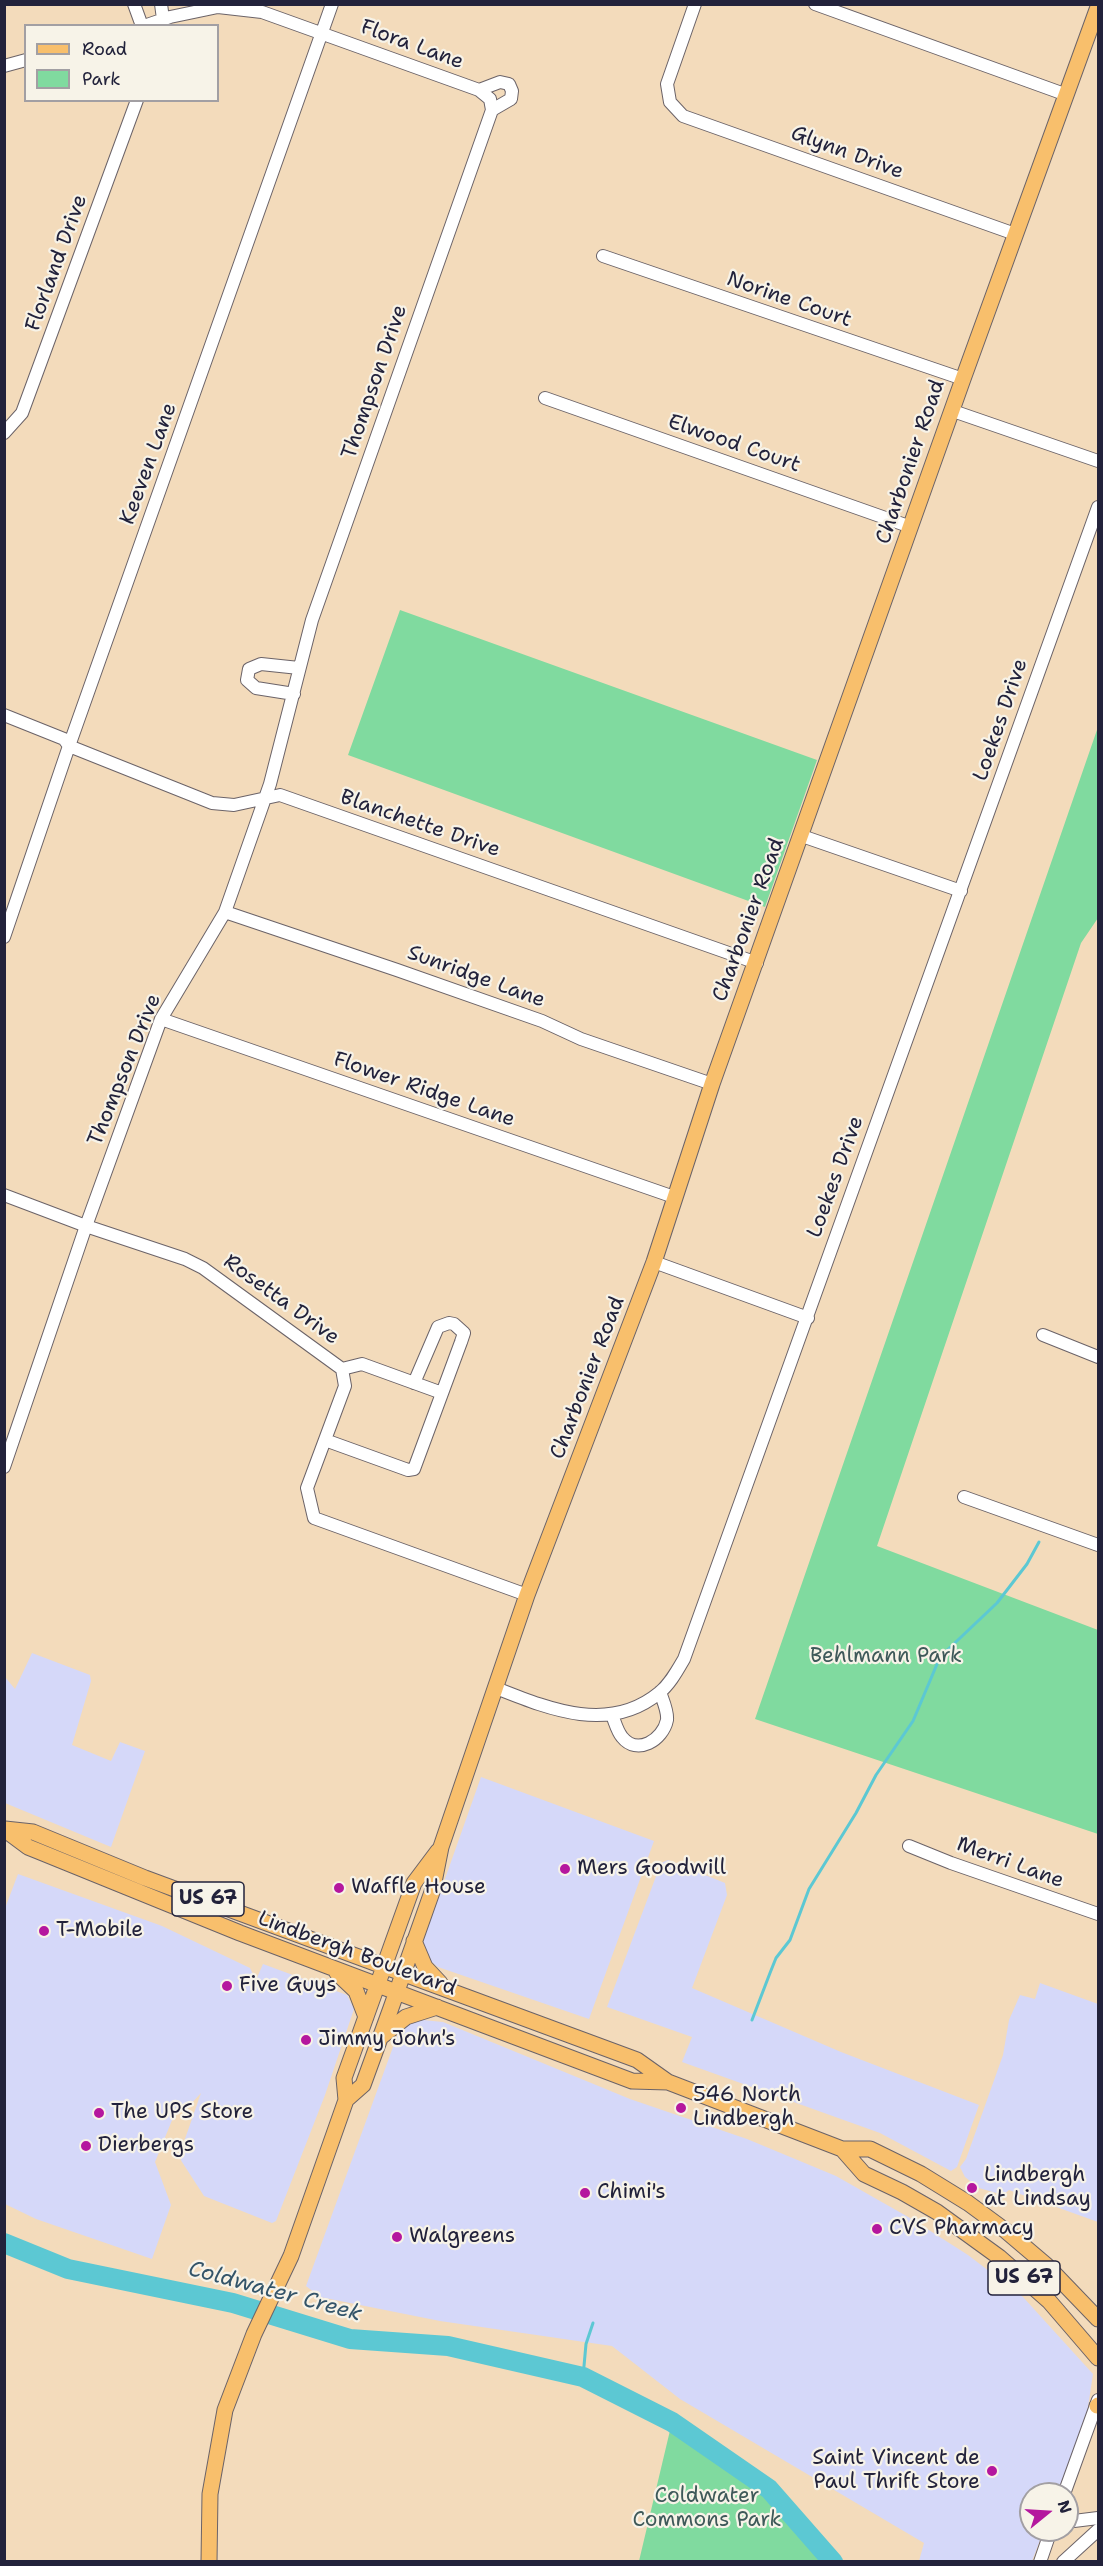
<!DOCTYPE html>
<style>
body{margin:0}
#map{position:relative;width:1103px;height:2566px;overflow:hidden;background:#f3dbbb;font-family:"Shantell Sans",sans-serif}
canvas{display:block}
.frame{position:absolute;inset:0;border:6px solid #22223b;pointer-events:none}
.legend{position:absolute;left:24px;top:24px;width:195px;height:78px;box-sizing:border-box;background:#f7f3e8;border:2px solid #a29fa3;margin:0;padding:8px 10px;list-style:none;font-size:18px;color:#22223b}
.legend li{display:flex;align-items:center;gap:12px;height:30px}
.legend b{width:30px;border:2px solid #a29fa3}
.north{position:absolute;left:1019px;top:2482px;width:60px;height:60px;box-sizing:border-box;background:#f7f3e8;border:2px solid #a29fa3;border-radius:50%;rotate:72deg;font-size:16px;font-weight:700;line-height:24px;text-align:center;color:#22223b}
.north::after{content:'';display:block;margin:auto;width:21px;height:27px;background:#b5179e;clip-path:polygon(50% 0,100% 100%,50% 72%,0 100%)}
</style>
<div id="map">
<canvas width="1103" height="2566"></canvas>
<div class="frame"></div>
<ul class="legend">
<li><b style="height:8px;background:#f8bf6c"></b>Road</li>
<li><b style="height:16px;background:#80da9f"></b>Park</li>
</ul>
<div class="north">N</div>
</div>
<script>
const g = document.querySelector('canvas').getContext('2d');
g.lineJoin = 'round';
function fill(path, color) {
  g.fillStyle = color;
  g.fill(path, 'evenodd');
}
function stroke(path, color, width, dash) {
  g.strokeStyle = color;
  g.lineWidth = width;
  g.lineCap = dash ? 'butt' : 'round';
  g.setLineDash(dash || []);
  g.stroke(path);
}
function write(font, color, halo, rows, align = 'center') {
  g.font = font + ' "Shantell Sans",sans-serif';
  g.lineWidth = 4.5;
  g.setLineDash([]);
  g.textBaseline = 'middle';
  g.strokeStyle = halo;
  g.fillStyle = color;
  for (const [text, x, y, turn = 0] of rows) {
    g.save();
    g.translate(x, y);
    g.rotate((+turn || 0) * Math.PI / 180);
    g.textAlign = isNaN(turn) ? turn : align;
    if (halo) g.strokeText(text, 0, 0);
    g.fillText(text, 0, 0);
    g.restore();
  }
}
const built = new Path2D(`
 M 32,1653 L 90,1675 L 91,1681 L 72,1745 L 111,1761 L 120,1742 L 145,1751 L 111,1847 L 5,1803 L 5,1677 L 15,1689 Z
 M 481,1777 L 654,1841 L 589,2019 L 438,1967 L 428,1959 L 424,1952 L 424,1938 Z
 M 668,1860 L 725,1883 L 727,1895 L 692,1988 L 841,2052 L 979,2105 L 957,2167 L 951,2171 L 880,2133 L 682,2062 L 692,2037 L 607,2007 L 661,1863 Z
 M 18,1874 L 162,1926 L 250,1968 L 256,1980 L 263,1964 L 347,1995 L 354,2009 L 325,2095 L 276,2221 L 272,2223 L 204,2196 L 182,2162 L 179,2156 L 201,2093 L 189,2106 L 179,2103 L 155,2162 L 171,2205 L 152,2259 L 36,2219 L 5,2204 L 4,1911 Z
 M 1040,1983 L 1098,2004 L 1098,2222 L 1009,2190 L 1003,2195 L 979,2188 L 965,2177 L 960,2167 L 966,2159 L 1003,2055 L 1009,2020 L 1020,1995 L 1035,1999 Z
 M 423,2020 L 443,2022 L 630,2099 L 747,2139 L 836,2176 L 910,2218 L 968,2255 L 1023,2297 L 1093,2374 L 1086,2420 L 1058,2494 L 1031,2494 L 1031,2530 L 1044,2530 L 1032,2561 L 919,2561 L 924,2543 L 680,2399 L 612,2346 L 440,2321 L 320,2297 L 306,2286 L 397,2036 L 407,2025 Z`);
const green = new Path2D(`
 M 400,610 L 817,760 L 765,907 L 348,755 Z
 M 1098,727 L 1098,918 L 1081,943 L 877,1546 L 1098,1630 L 1098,1834 L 755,1719 Z
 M 672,2422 L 769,2489 L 833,2561 L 639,2561 Z`);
const stream = new Path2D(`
 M 752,2020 L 770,1973 L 776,1958 L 790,1940 L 809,1889 L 856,1813 L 876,1775 L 913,1721 L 940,1657 L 997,1603 L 1027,1564 L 1039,1542
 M 583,2377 L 586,2344 L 593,2323`);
const river = new Path2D(`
 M 4,2243 L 68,2269 L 233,2303 L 350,2339 L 448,2346 L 583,2377 L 672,2422 L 769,2489 L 833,2562`);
const minor = new Path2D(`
 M 134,4 L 142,26
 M 161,4 L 163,19
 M 695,4 L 667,84 L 670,102 L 683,116 L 1015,234
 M 815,4 L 1067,95
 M 4,66 L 26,60
 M 479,90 L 500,82 L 509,84 L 512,91 L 511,99 L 492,110
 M 603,256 L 963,379
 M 545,398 L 911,527
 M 953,411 L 1098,461
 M 4,433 L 22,413 L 137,100
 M 294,694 L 256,688 L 247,680 L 249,669 L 261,664 L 299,668
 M 4,715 L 64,739 L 69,746 L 212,803 L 234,805 L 280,795 L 757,963
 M 802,836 L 961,891
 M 225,912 L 397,970 L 542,1021 L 581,1039 L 712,1084
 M 4,937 L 69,746 L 332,4
 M 161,1019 L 674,1197
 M 4,1195 L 86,1226 L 185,1259 L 203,1268 L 342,1369 L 345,1386 L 307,1488 L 314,1518 L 527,1595
 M 654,1262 L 808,1318
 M 1043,1335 L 1098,1357
 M 342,1369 L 362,1364 L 442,1393
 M 325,1440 L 408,1470 L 414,1469 L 461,1342 L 464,1333 L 454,1324 L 449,1323 L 438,1327 L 414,1383
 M 4,1467 L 86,1226 L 161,1019 L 225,912 L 270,784 L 312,620 L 492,110 L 490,99 L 479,90 L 262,12 L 218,7 L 170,17 L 144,26
 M 964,1497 L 1098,1545
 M 496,1688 C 549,1709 609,1734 659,1693 C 670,1684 677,1671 684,1659 L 1098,507
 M 612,1715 C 615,1722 617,1731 622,1737 C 637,1756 663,1740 667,1720 C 668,1711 663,1701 660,1692
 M 909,1846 L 951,1863 L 1098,1914
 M 1064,2494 L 1098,2400
 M 1067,2518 L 1074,2521 L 1098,2518
 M 1040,2562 L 1051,2530
 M 1063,2562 L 1098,2530`);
const major = new Path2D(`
 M 4,1829 L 28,1847 L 38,1851 L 240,1933 L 632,2081 L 668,2082
 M 5,1829 L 33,1832 L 145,1878 L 637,2060 L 668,2082 L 842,2149 L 870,2149 L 921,2174 L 968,2203 L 1006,2231 L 1046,2265 L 1098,2319
 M 414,1941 L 425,1967 L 440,1983
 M 337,1973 L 356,1991 L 366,2017
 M 382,2036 L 406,2017 L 437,2007
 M 346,2100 L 363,2085 L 391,2008 L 432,1892 L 441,1847 L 527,1595 L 654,1262 L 712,1084 L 963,379 L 1098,7
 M 842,2149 L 864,2174 L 902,2192 L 937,2212 L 999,2257 L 1049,2301 L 1098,2358
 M 1097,2406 L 1098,2405
 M 209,2562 L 210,2494 L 225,2410 L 254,2334 L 291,2256 L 346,2100 L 344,2078 L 414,1883 L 438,1851`);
const markers = [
 [565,1869,6,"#b5179e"],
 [339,1888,6,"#b5179e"],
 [44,1931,6,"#b5179e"],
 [227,1986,6,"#b5179e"],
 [306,2040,6,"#b5179e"],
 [681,2108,6,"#b5179e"],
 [99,2113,6,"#b5179e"],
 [86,2146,6,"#b5179e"],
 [972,2188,6,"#b5179e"],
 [585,2193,6,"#b5179e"],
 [877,2229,6,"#b5179e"],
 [397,2237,6,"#b5179e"],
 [992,2471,6,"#b5179e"]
];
const shields = [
 [208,1899,72],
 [1024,2278,72]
];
const shieldNames = [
 ["US 67",208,1899],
 ["US 67",1024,2278]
];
const streetNames = [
 ["Flora Lane",412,45,20],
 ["Glynn Drive",847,153,20],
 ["Florland Drive",57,263,-70],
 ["Norine Court",789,300,19],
 ["Thompson Drive",375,382,-71],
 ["Elwood Court",734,444,19],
 ["Charbonier Road",911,462,-71],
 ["Keeven Lane",149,464,-70],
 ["Loekes Drive",1001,720,-71],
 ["Blanchette Drive",420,824,19],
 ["Charbonier Road",749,920,-70],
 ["Sunridge Lane",476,977,20],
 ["Thompson Drive",125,1070,-68],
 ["Flower Ridge Lane",424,1090,19],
 ["Loekes Drive",836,1177,-70],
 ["Rosetta Drive",281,1300,36],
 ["Charbonier Road",588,1378,-69],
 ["Merri Lane",1010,1863,20],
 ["Lindbergh Boulevard",357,1954,20]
];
const parkNames = [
 ["Behlmann Park",886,1657],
 ["Coldwater",707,2497],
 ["Commons Park",707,2521]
];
const poiNames = [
 ["Mers Goodwill",577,1869],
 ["Waffle House",351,1888],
 ["T-Mobile",56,1931],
 ["Five Guys",239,1986],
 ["Jimmy John's",318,2040],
 ["546 North",693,2096],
 ["Lindbergh",693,2120],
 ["The UPS Store",111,2113],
 ["Dierbergs",98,2146],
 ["Lindbergh",984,2176],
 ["at Lindsay",984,2200],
 ["Chimi's",597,2193],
 ["CVS Pharmacy",889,2229],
 ["Walgreens",409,2237],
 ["Saint Vincent de",980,2459,"right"],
 ["Paul Thrift Store",980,2483,"right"]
];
const waterNames = [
 ["Coldwater Creek",275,2292,15]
];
fill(built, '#d5d8f9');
fill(green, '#80da9f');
stroke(stream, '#5cc8d3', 3);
stroke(river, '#5cc8d3', 20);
stroke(minor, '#6b6368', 14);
stroke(major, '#6b6368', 17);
stroke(minor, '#fff', 12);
stroke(major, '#f8bf6c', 15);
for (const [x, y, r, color] of markers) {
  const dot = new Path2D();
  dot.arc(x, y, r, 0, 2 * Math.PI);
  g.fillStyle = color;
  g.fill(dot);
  stroke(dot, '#f7f3e8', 2);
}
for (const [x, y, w] of shields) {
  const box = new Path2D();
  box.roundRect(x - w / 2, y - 17, w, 34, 4.5);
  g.fillStyle = '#f7f3e8';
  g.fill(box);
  stroke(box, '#22223b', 1.5);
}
write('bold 20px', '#22223b', null, shieldNames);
write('21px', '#22223b', '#f7f3e8', streetNames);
write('21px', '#3e5959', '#f7f3e8', parkNames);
write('21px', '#22223b', '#f7f3e8', poiNames, 'left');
write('italic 22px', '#335469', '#f7f3e8', waterNames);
</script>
